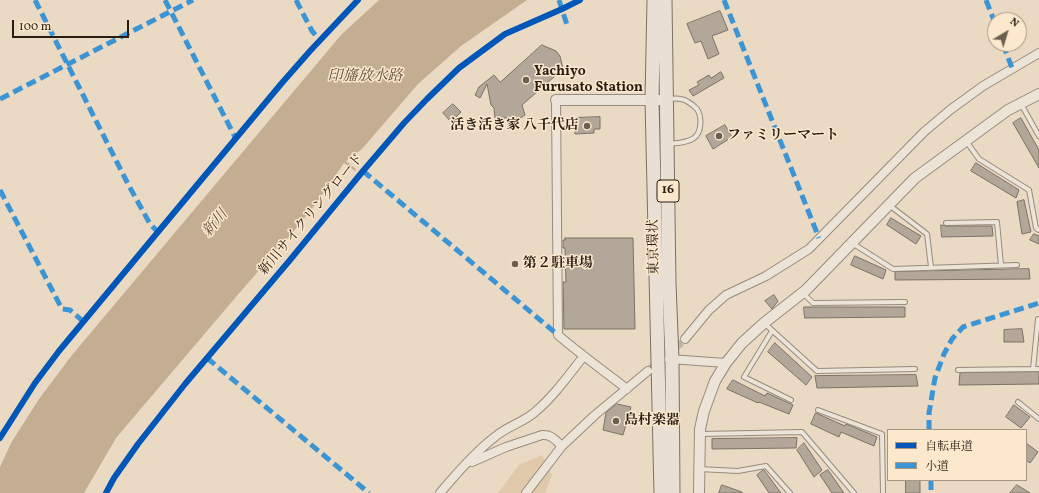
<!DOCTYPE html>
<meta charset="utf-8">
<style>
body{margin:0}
#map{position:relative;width:1039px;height:493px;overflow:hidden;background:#ead9c3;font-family:Vollkorn,"Noto Serif JP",serif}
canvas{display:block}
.legend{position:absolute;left:887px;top:429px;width:140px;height:52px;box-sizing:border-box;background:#fce8cd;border:1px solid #a79782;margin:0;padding:5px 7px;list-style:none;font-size:12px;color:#271d12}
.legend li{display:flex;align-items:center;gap:8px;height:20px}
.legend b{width:20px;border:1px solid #a79782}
.north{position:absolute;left:987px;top:12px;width:40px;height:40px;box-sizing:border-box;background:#fce8cd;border:1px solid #a79782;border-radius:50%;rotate:38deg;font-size:11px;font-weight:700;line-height:16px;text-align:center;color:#271d12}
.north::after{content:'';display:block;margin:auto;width:14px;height:18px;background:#6b5f50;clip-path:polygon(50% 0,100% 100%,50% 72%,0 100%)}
.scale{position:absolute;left:12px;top:20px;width:117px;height:18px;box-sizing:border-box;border:2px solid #271d12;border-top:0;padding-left:5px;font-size:12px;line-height:14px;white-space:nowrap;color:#271d12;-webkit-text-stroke:3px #fce8cd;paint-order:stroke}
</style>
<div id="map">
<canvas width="1039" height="493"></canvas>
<ul class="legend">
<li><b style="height:5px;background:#0057b8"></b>自転車道</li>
<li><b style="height:5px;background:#3b94d3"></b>小道</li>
</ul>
<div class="north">N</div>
<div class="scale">100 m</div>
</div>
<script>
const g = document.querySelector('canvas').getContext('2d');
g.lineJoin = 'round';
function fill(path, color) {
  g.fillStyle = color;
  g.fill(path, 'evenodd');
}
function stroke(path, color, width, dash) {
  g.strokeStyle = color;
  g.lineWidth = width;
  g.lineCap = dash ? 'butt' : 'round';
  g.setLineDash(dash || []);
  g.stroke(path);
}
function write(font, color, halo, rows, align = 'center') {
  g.font = font + ' Vollkorn,"Noto Serif JP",serif';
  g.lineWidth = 3;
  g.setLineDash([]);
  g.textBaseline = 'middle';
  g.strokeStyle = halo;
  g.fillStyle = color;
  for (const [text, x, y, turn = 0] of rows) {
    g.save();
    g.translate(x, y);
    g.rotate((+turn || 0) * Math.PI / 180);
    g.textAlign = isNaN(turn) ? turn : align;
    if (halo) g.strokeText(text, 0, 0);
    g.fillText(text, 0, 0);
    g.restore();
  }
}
const green = new Path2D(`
 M 542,455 L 552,475 L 545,493 L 498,493 L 519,465 Z`);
const water = new Path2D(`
 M 379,0 L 527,0 L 461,46 L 418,84 L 362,149 L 346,161 L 356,169 L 355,171 L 344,163 L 318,201 L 299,225 L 241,291 L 116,438 L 84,493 L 0,493 L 0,467 L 11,443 L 39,399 L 72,355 L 341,35 Z`);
const building = new Path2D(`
 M 720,11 L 728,30 L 712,36 L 719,54 L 708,59 L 701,41 L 695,43 L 687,24 Z
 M 542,45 L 556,51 L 560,56 L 563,69 L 522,105 L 525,115 L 519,119 L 514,117 L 513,120 L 507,118 L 495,118 L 494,108 L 491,105 L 487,84 L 480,98 L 475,95 L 479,87 L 494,75 L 500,82 Z
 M 721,72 L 724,78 L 693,96 L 689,90 L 699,85 L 697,82 L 709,75 L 711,78 Z
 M 453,104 L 461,112 L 451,122 L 443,113 Z
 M 600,117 L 600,129 L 594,129 L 594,133 L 575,134 L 575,118 Z
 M 1021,118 L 1039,150 L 1039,168 L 1013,123 Z
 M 725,125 L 732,137 L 713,149 L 706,136 Z
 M 976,163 L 1019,190 L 1016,198 L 971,171 Z
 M 1024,200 L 1031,232 L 1022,234 L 1017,202 Z
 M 891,218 L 921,236 L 916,244 L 887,225 Z
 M 941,225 L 946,226 L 992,226 L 993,236 L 942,237 Z
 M 1034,234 L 1039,236 L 1039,244 L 1030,240 Z
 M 565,238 L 633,238 L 635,329 L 564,329 L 563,282 L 566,282 L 565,248 L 563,248 L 563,240 L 565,240 Z
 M 855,256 L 886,270 L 883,279 L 851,265 Z
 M 1029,269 L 1030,279 L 895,280 L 895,272 Z
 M 774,295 L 778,301 L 772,309 L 765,301 Z
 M 804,307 L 905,307 L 905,317 L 805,318 Z
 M 1022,329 L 1024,342 L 1004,342 L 1004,330 Z
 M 775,343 L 812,377 L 806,385 L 768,352 Z
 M 1039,372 L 1039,384 L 959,385 L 960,373 Z
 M 916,375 L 918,386 L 817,388 L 815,376 Z
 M 733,380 L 765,396 L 767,393 L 793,405 L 789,414 L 759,402 L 758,403 L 727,389 Z
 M 617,404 L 631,407 L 623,435 L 603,430 L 606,413 Z
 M 1014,405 L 1030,417 L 1021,428 L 1006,417 Z
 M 816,413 L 845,426 L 846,424 L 863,431 L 877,437 L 874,446 L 841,432 L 839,437 L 811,424 Z
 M 797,438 L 796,448 L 712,449 L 712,439 Z
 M 804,443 L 822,470 L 814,477 L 797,450 Z
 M 1026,443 L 1038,452 L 1030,463 L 1026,460 Z
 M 764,470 L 781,493 L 769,493 L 757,475 Z
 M 828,470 L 844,493 L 832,493 L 820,475 Z
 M 906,480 L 920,480 L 920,493 L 906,493 Z
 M 722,485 L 742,492 L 742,493 L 719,493 Z
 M 1017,485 L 1030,493 L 1010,493 Z`);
const minorTunnel = new Path2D(`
 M 648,371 L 685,339`);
const service = new Path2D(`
 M 668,99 C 672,99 677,98 681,99 C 686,100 693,105 697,109 C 702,117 702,132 694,138 C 687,143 678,143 669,144
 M 1021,104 L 1039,136
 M 966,141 L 979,159 L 1029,190 L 1036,228 L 1039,230
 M 889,205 L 927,234 L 931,267
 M 946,223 L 997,222 L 1001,265
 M 852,243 L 893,269 L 1017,265
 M 803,293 L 813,303 L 905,302
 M 1039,319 L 1038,319 L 1033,369 L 1039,369
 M 764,323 L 817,371 L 915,369
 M 772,331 L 744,377 L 791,400
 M 958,370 L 1033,369
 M 1018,402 L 1039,419
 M 818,410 L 882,434 L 883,493
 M 701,434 L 802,432 L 854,493
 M 699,469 L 738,471 L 766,466 L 790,493`);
const minor = new Path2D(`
 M 556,100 L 558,335 C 580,354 604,371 627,389
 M 685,339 L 709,310 L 726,295 L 766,276 L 809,249 L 924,132 L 950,110 L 983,86 L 1039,53
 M 669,359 L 726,363
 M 472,462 L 506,447 L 542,435 C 551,434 555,440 562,446
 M 440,493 C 456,474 476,451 496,436 C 508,426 524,422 535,412 C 554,396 568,376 583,357
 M 526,493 L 562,446 L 595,415 L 648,371`);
const tertiary = new Path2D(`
 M 556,100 L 665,100
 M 699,493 L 700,429 L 704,411 L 715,381 L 726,363 L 742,343 L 764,323 L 806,290 L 915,178 L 1008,110 L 1039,94`);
const trunk = new Path2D(`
 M 654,0 L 652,100 L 661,493
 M 665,0 L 669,283 L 672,359 L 673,493`);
const quiet = new Path2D(`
 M 35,0 L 128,184 L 150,224 L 158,232
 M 165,0 L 236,139
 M 296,0 L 312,31 L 320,40
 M 559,0 L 567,25
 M 724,0 L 819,238
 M 986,0 L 995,23
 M 1003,44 L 1012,68
 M 0,99 L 193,0
 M 363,171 L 558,335
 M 0,190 L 62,309 L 70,310 L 84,322
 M 207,358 L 369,493
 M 929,430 L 929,413 L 935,378 L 944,354 L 952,339 L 963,327 L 1039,303
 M 931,480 L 931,493`);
const cycleway = new Path2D(`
 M 0,438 L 35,383 L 59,351 L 281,84 L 310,51 L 358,0
 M 106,493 L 114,478 L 138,444 L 185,384 L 290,260 L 363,171 L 404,123 L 427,99 L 459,68 L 505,34 L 562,9 L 580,0`);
const markers = [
 [526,80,4,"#6b5f50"],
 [587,126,4,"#6b5f50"],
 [719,136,4,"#6b5f50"],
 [515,264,4,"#6b5f50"],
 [616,421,4,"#6b5f50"]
];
const shields = [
 [668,191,22]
];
const shieldNames = [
 ["16",668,191]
];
const poiNames = [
 ["Yachiyo",534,72],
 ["Furusato Station",534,88],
 ["活き活き家 八千代店",579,126,"right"],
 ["ファミリーマート",727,136],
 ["第２駐車場",523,264],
 ["島村楽器",624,421]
];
const streetNames = [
 ["新川サイクリングロード",312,215,-50],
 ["東京環状",655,247,-91]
];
const waterNames = [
 ["印旛放水路",365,77],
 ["新川",216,224,-50]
];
fill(green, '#e0c9ab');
fill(water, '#c4ae91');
fill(building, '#b2a798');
stroke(building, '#7b7266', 1);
stroke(minorTunnel, '#c3b3a0', 8, [8, 4]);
stroke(service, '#968b7e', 6);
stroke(minor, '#968b7e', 10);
stroke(tertiary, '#968b7e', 12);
stroke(trunk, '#7b7266', 15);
stroke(service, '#ede4d8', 4);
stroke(minor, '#ede4d8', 8);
stroke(tertiary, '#ede4d8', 10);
stroke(trunk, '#e9dfd2', 13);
stroke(quiet, '#3b94d3', 5, [10, 5]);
stroke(cycleway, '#0057b8', 6);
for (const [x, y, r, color] of markers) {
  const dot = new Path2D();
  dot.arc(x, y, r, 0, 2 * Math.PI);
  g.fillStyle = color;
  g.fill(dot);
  stroke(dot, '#fce8cd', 1.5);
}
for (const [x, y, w] of shields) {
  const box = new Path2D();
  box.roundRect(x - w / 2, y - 11, w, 22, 3);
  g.fillStyle = '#fce8cd';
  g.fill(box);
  stroke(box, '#271d12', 1);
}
write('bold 13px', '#271d12', null, shieldNames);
write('bold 14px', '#271d12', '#fce8cd', poiNames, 'left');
write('14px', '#271d12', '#fce8cd', streetNames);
write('italic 15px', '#5f4f3c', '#fce8cd', waterNames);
</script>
